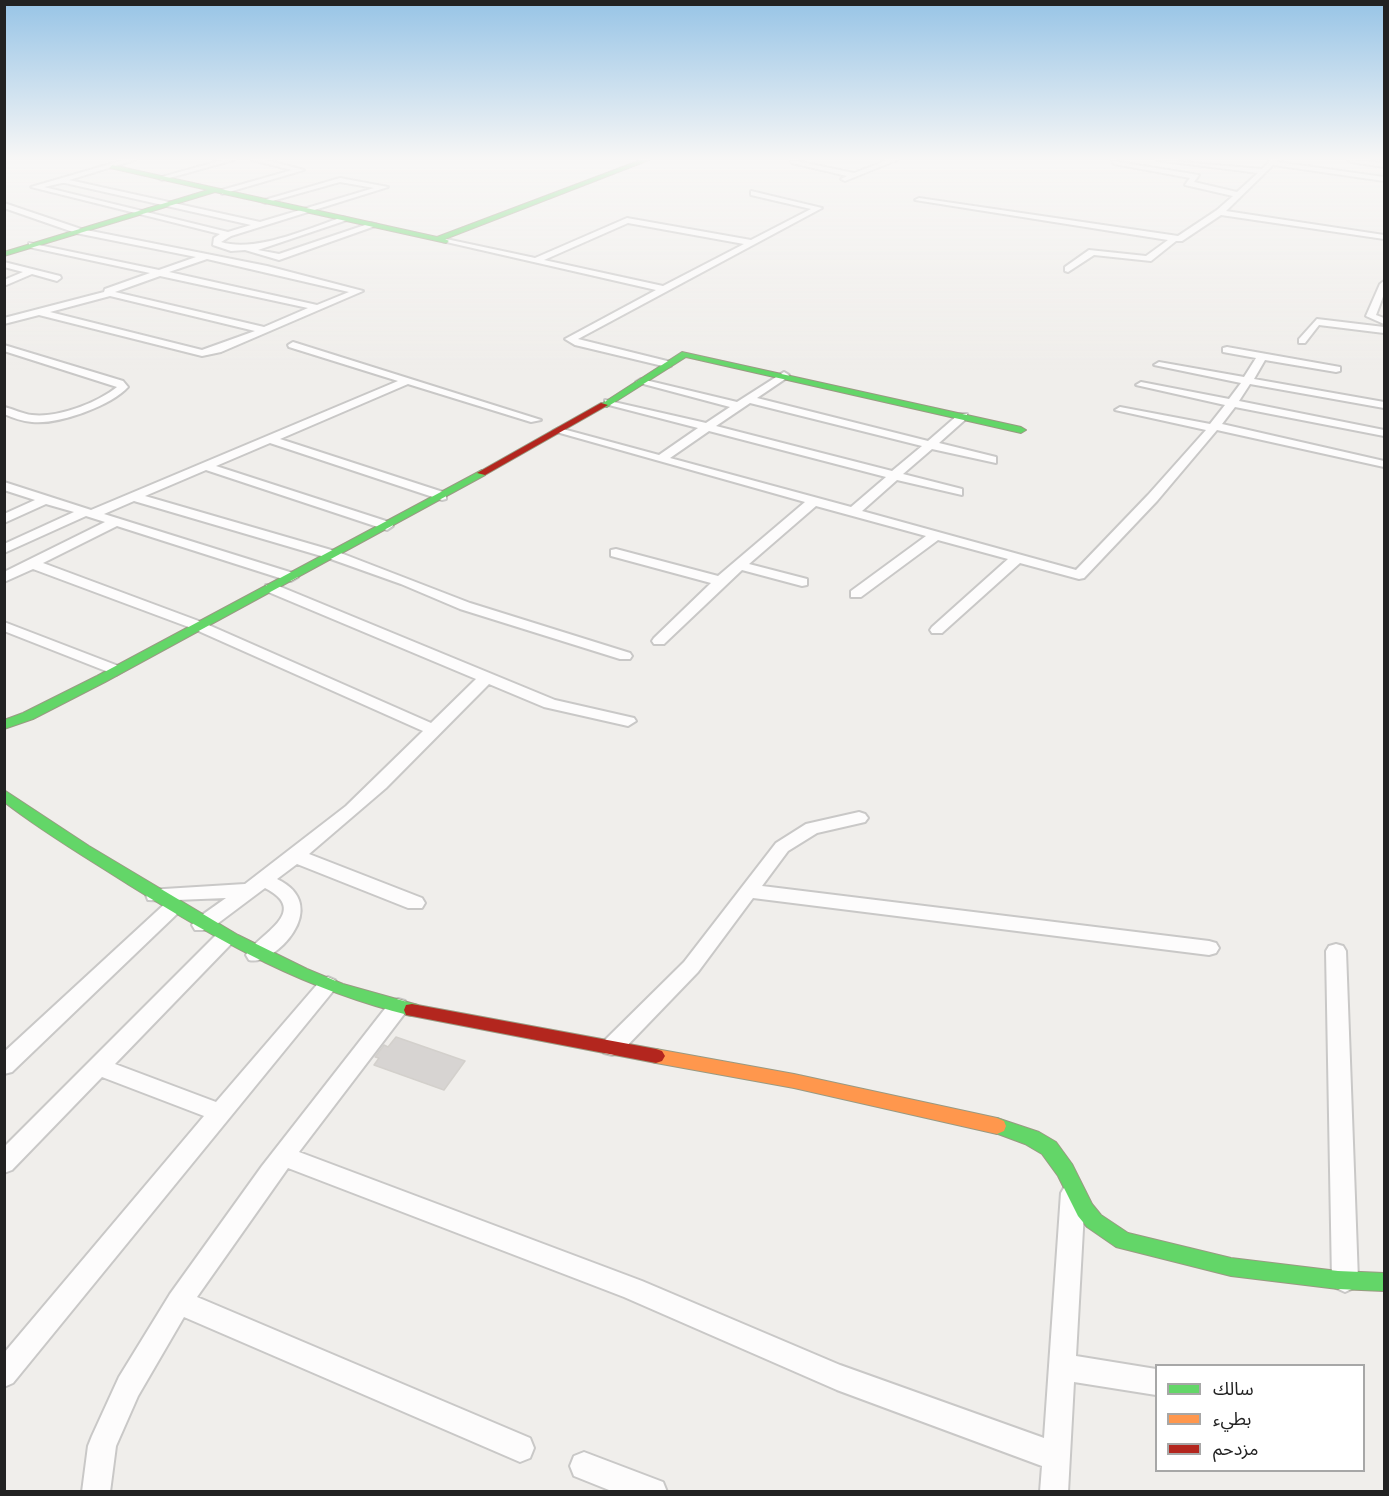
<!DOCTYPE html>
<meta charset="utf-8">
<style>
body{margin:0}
#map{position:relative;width:1389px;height:1496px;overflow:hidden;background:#f0eeeb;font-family:"PT Sans Narrow","Noto Sans Arabic",sans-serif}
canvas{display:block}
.frame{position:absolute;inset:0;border:6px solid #222;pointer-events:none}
.legend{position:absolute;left:1155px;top:1364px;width:210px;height:108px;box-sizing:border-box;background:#fff;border:2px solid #a7a7a7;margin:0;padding:8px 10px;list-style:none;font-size:18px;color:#222}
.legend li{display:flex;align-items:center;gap:12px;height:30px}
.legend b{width:30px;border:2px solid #a7a7a7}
</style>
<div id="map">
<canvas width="1389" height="1496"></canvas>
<div class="frame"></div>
<ul class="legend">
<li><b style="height:8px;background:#63d668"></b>سالك</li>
<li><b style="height:8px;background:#ff974d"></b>بطيء</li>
<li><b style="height:8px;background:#b3261e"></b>مزدحم</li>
</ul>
</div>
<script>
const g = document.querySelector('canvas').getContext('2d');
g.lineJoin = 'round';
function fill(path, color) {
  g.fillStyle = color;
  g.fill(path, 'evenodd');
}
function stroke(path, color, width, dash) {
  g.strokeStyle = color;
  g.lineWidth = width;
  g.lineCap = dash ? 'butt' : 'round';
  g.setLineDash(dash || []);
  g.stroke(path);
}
const building = new Path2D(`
 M 396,1037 L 465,1061 L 444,1090 L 374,1065 L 379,1058 L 375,1057 L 384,1045 L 388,1047 Z`);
const street = new Path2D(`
 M 124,160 L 135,160 L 69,180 L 260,222 L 374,188 L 340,182 L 265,203 L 261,201 L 340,178 L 388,187 L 231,236 L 221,242 C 256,253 309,228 343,217 L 350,219 L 258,250 L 279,254 L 371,223 L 378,225 L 279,260 L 245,250 L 231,251 L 213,245 L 214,238 L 220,234 L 31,187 ZM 62,183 L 65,183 L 251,225 L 228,232 L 44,187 Z
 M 223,160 L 234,160 L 162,180 L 158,178 Z
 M 252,160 L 265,160 L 304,170 L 222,194 L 222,190 L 292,170 Z
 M 791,160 L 854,173 L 888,160 L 897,160 L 845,181 L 841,179 L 847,176 L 792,163 Z
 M 1157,160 L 1262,169 L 1271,160 L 1278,160 L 1277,162 L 1384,177 L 1384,181 L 1273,165 L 1226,211 L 1384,235 L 1384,239 L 1221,215 L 1182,241 L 1176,241 L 1151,261 L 1094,255 L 1068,272 L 1065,271 L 1065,267 L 1089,250 L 1146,256 L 1168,240 L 915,200 L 919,198 L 1178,236 L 1217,210 L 1233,196 L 1185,185 L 1190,178 L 1114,164 L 1112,161 L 1199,175 L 1194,182 L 1237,192 L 1258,173 Z
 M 1348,160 L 1384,163 L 1384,167 L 1351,162 Z
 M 751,191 L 822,208 L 578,339 L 671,362 L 671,366 L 667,367 L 575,345 L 565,339 L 656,290 L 442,241 L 446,239 L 535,258 L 627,218 L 751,240 L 811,209 L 751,195 ZM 628,223 L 744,244 L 663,286 L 544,260 Z
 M 4,203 L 81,229 L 267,266 L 363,291 L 221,352 L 202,356 L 39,315 L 4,324 L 4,318 L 104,292 L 105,289 L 150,273 L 29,247 L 29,243 L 159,270 L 196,257 L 76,233 L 4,208 ZM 207,259 L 349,292 L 317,305 L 169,272 ZM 160,276 L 308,308 L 264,327 L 115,292 ZM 110,296 L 255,331 L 202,350 L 50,312 Z
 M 4,262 L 60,276 L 61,278 L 57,281 L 32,274 L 4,286 L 4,280 L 23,272 L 4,267 Z
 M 1384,281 L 1384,294 L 1376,315 L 1384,318 L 1384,324 L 1366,316 L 1380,284 Z
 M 1317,319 L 1384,327 L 1384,333 L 1319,325 L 1305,343 L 1299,343 L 1299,339 Z
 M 293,342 L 541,420 L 531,422 L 408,384 L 280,439 L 446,493 L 446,499 L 442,500 L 270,443 L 216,466 L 392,523 L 393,526 L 387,530 L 206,470 L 145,496 L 338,552 L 470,603 L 630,653 L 632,656 L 630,659 L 620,659 L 460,609 L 401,584 L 328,558 L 134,501 L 104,514 L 296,574 L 298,577 L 291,581 L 286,580 L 117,526 L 43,563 L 204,623 L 431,723 L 476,679 L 266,591 L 266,585 L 276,585 L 555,700 L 634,718 L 636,721 L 628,726 L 544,707 L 489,684 L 386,788 L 309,854 L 422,898 L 425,903 L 422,908 L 408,908 L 297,864 L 277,879 C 334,906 273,967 249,960 L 246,955 C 258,934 312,912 265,888 L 209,930 L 195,930 L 192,925 L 195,920 L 226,898 L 176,900 L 183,906 L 180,911 L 12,1072 L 4,1074 L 4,1052 L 168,901 L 148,900 L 146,895 L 148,890 L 245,884 L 346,806 L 423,731 L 194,629 L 33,569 L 4,582 L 4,572 L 105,522 L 86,516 L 4,553 L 4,544 L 74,512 L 46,504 L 4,523 L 4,514 L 35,500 L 4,490 L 4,482 L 91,510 L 398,381 L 289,347 L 288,345 Z
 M 4,345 L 123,381 L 128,387 C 111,406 57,425 32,422 C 22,421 13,418 4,414 L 4,407 C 14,409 22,414 32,415 C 58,418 97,403 117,387 L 4,351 Z
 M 1227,347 L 1340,367 L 1340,371 L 1336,372 L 1265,360 L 1254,379 L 1384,402 L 1384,408 L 1250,384 L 1239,401 L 1384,430 L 1384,436 L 1235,407 L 1222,424 L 1384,461 L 1384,467 L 1217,430 L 1157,501 L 1084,578 L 1079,579 L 1020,563 L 942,633 L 932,633 L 930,630 L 932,627 L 1008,559 L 938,540 L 861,597 L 851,597 L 851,591 L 926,536 L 816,506 L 749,564 L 807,579 L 807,585 L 802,586 L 742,570 L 664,644 L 654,644 L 652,641 L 654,638 L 711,583 L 611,556 L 611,550 L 616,549 L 718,576 L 805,502 L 553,431 L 559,428 L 659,455 L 698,428 L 605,404 L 605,400 L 706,423 L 730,407 L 636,382 L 641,379 L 737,402 L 784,372 L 789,375 L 788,377 L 757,398 L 928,441 L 959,414 L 967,414 L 967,418 L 939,443 L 996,457 L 996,463 L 932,449 L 903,474 L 962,489 L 962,495 L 897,480 L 862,511 L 1076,570 L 1148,495 L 1206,430 L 1115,410 L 1120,407 L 1210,424 L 1225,405 L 1136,385 L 1141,382 L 1229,399 L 1241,383 L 1154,365 L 1159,362 L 1244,377 L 1256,358 L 1223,352 L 1223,348 ZM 750,403 L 922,446 L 892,471 L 716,426 ZM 709,431 L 886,477 L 851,507 L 670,458 Z
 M 4,622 L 121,667 L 124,670 L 116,675 L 111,673 L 4,631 Z
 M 859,812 L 865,814 L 868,818 L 865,822 L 817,833 L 788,851 L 762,886 L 1209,941 L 1216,943 L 1219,948 L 1216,953 L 1209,955 L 753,898 L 698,972 L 620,1053 L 612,1055 L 604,1053 L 601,1047 L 604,1041 L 684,962 L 776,843 L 806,824 Z
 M 225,931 L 232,933 L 235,938 L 232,943 L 115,1064 L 216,1102 L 321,980 L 328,977 L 335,980 L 338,985 L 13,1383 L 4,1387 L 4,1353 L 204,1116 L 102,1077 L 12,1170 L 4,1173 L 4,1147 L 218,933 Z
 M 1336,944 L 1343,946 L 1346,951 L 1358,1280 L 1354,1288 L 1345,1292 L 1336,1288 L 1332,1280 L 1326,951 L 1329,946 Z
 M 398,999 L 405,1001 L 408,1007 L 405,1013 L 299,1152 L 642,1281 L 840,1365 L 1044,1438 L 1061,1193 L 1065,1186 L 1073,1183 L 1081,1186 L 1085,1193 L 1076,1356 L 1156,1369 L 1156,1395 L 1074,1382 L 1068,1492 L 1040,1492 L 1042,1466 L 837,1390 L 624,1297 L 288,1168 L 197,1297 L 530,1438 L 534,1448 L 530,1458 L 520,1462 L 184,1317 L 138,1396 L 116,1446 L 110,1492 L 82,1492 L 88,1446 L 92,1436 L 119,1377 L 170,1294 L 262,1166 L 391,1001 Z
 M 584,1452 L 663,1482 L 667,1492 L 614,1492 L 574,1476 L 570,1466 L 574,1456 Z`);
const fast = new Path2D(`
 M 641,160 L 649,160 L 445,239 L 449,241 L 446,243 L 215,192 L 4,256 L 4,252 L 208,190 L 110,168 L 112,165 L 437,237 Z
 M 682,352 L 1021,427 L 1026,430 L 1021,433 L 686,357 L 607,407 L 600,405 Z
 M 482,470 L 485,471 L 485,475 L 105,682 L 33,719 L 4,729 L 4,720 L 23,713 L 97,676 Z
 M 4,790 L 89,846 L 238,935 L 307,969 L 343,984 L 418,1005 L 420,1010 L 418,1015 L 412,1016 C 303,989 224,944 129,885 C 87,858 44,833 4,802 Z
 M 997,1118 L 1039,1132 L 1056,1142 L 1072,1164 L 1092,1204 L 1101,1215 L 1128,1233 L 1231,1258 L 1338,1271 L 1384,1273 L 1384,1291 L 1338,1289 L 1231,1276 L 1116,1247 L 1087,1227 L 1078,1216 L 1058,1176 L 1042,1154 L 1025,1144 L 990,1131 L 988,1126 L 990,1121 Z`);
const slow = new Path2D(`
 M 656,1049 L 794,1074 L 997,1118 L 1004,1121 L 1006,1126 L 1004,1131 L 997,1134 L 794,1088 L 656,1063 L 650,1061 L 647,1056 L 650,1051 Z`);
const jam = new Path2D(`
 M 601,403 L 608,405 L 485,475 L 477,473 Z
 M 412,1004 L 656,1049 L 662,1051 L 665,1056 L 662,1061 L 656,1063 L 412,1016 L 406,1015 L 404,1010 L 406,1005 Z`);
fill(building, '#d7d4d2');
stroke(building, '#d3d0cc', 1.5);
stroke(street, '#c9c8c7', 4);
stroke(fast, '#999a82', 2);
stroke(slow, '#999a82', 2);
stroke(jam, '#999a82', 2);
fill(street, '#fdfcfc');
fill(fast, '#63d668');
fill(slow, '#ff974d');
fill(jam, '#b3261e');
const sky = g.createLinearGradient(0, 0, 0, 370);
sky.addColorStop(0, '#97c4e6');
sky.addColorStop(0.43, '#f8f7f6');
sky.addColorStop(1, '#f8f7f600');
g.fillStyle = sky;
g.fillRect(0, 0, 1389, 370);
</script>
